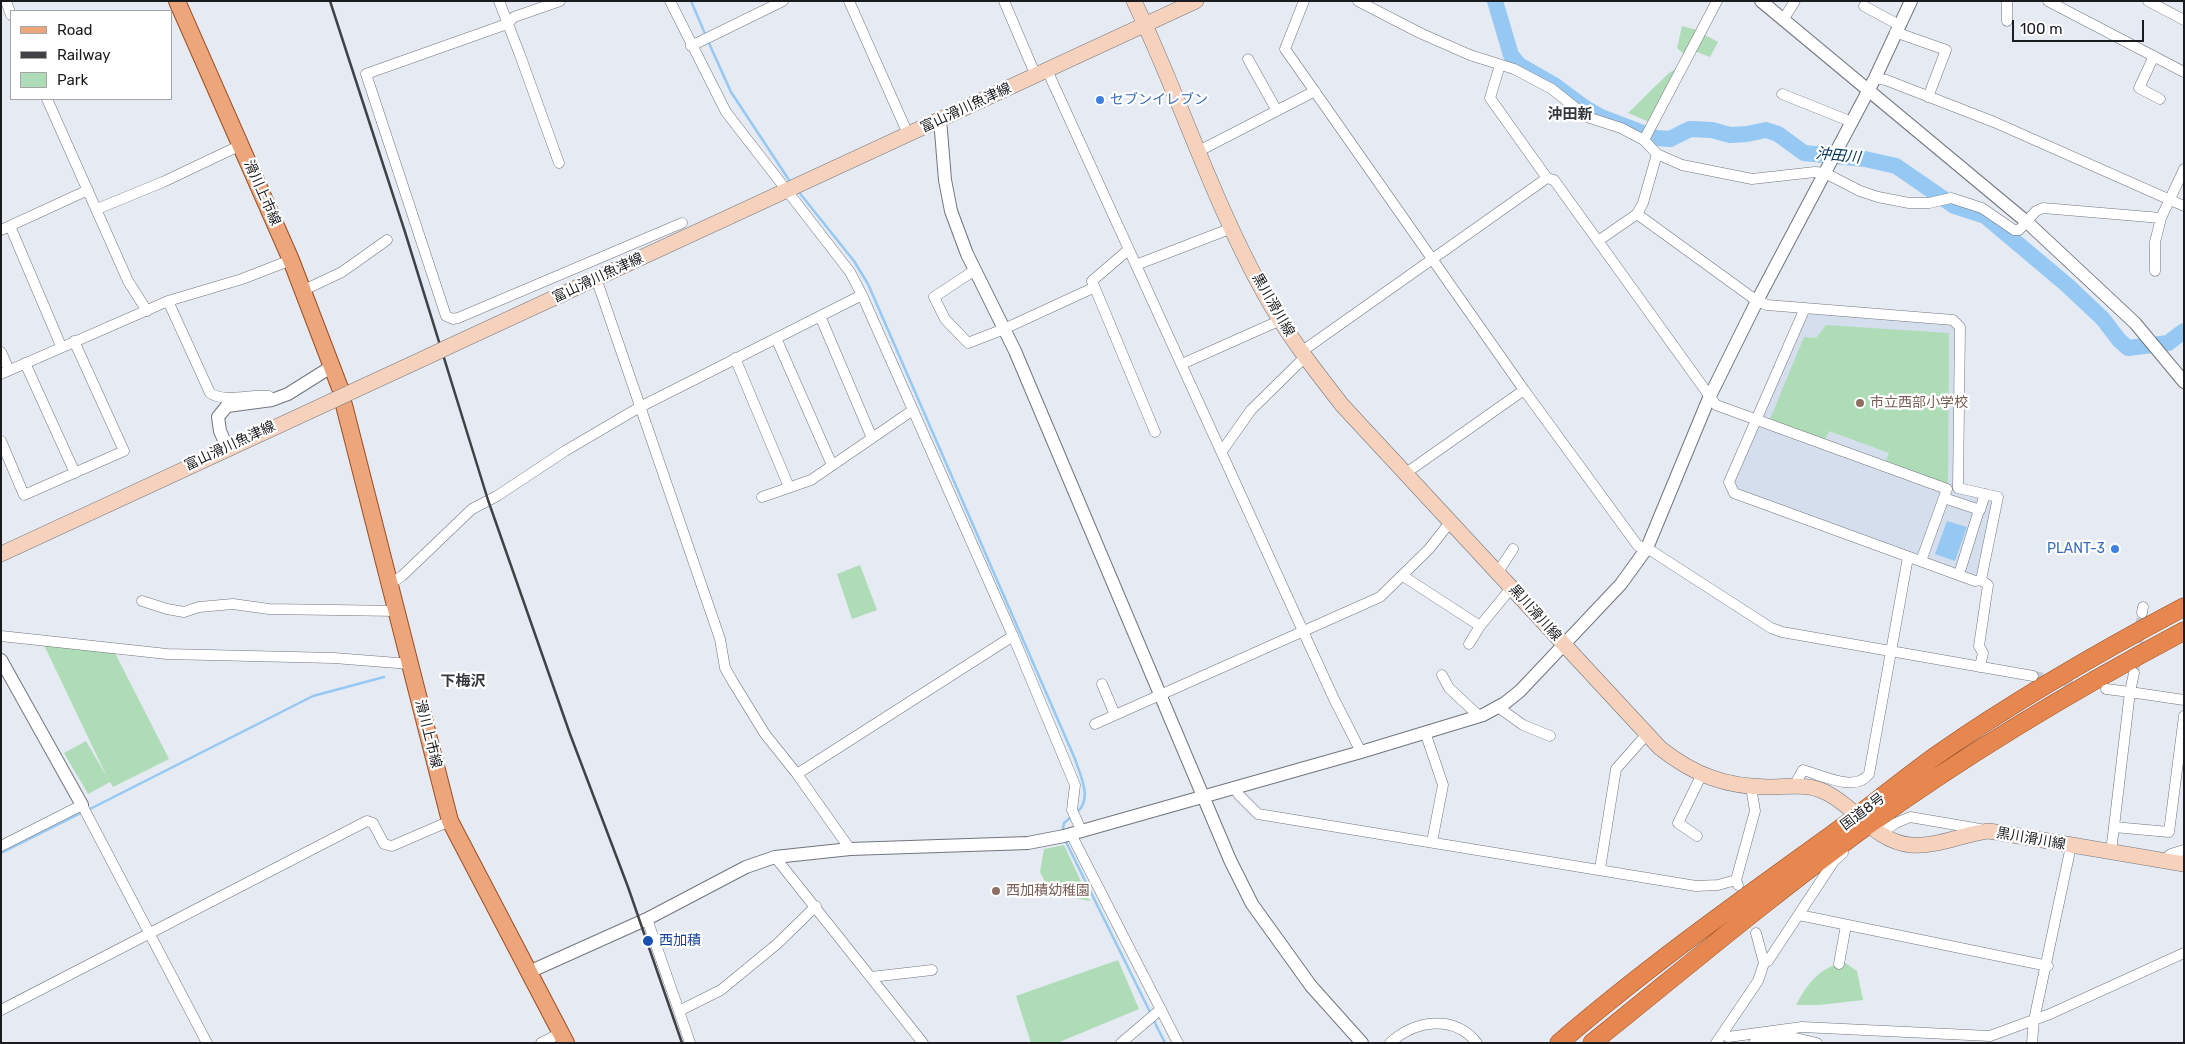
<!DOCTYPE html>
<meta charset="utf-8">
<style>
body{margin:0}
#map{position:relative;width:2185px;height:1044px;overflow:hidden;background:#e5eaf3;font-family:Rubik,sans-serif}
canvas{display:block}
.frame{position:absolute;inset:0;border:2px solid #191b1e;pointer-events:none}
.legend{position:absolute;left:10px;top:10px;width:162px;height:90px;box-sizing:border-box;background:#fff;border:1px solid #a3a4a5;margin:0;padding:6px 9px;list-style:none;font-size:15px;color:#191b1e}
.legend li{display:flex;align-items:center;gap:10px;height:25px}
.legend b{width:25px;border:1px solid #a3a4a5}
.scale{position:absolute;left:2012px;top:20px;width:132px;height:22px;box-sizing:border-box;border:2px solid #191b1e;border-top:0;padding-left:6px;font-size:15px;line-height:18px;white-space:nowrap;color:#191b1e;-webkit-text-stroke:4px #fff;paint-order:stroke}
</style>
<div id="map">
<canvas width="2185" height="1044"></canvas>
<div class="frame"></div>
<ul class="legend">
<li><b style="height:6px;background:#eda57c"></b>Road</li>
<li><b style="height:6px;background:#404246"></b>Railway</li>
<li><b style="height:14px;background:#aedcb6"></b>Park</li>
</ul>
<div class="scale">100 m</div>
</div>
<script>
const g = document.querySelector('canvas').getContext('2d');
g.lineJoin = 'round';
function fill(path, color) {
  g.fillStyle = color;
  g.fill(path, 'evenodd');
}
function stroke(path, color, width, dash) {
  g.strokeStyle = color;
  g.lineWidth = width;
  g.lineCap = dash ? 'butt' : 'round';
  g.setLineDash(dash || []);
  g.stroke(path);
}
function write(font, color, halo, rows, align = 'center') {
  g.font = font + ' Rubik,"Noto Sans JP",sans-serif';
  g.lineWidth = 4.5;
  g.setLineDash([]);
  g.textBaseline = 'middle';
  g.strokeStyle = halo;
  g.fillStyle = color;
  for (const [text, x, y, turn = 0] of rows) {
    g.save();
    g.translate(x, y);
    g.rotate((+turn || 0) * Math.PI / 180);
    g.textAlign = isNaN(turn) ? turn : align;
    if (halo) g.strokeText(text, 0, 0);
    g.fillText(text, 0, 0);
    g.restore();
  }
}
const built = new Path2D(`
 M 1806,312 L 1954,324 L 1954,488 L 1994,499 L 1981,574 L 1974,577 L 1736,490 L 1733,482 Z`);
const green = new Path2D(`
 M 1682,26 L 1696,30 L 1718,42 L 1710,57 L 1697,52 L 1685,55 L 1677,48 Z
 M 1677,68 L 1649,122 L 1628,113 L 1669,73 Z
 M 1826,325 L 1949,333 L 1948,484 L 1886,461 L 1889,453 L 1829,431 L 1825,440 L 1770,419 L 1804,337 L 1816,338 Z
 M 860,565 L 877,610 L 852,619 L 837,574 Z
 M 44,645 L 115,653 L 169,759 L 113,787 L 110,782 L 88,794 L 64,753 L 86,741 L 107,777 Z
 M 1064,845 L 1090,901 L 1051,893 L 1040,872 L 1044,849 Z
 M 1118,960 L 1139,1009 L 1057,1043 L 1031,1043 L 1016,996 Z
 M 1844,962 L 1857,971 L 1863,1000 L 1819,1005 L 1796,1005 C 1808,983 1819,968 1844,962 Z`);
const water = new Path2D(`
 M 1947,521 L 1967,527 L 1955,561 L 1935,554 Z`);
const stream = new Path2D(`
 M 691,1 L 706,36
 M 708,41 L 731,92 L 791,183
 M 798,191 L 854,261 L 868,284 L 1075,759 C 1080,775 1093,799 1077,812
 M 88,810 L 313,696 L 384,677
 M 1062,833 L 1064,823 L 1071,817
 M 1065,840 L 1151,1014
 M 1,853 L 83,812
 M 1153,1019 L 1165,1043`);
const river = new Path2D(`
 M 1495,1 L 1511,55 L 1519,65 L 1554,85 L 1585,108 L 1601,117 L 1656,138 L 1670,139 L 1690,129 L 1712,130 L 1730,135 L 1747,134 L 1766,130 L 1778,134 L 1804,153 L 1865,159 L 1896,166 L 1954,206 L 1985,216 L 2067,285 L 2103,319 L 2119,340 L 2128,348 L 2168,343 L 2184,331`);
const minorTunnel = new Path2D(`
 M 2134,673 L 2142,613
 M 2033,676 L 2086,685`);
const minor = new Path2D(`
 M 6,1 L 11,15
 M 499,1 L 520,55 L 559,163
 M 560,1 L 514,17 L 507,24 L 366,74 L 446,316 L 453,319 L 458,318 L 682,223
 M 670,1 L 726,112 L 850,272 L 862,295 L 1013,636 L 1075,785 L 1072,810 L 1082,832
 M 849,1 L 908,134
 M 1004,1 L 1036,76
 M 1304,1 L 1285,49 L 1524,390 L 1406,473
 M 1358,1 L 1420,33 L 1470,55 L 1514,69 L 1552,89 L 1587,117 L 1621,128 L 1644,140 L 1657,154 L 1682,165 L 1752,179 L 1815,172 L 1825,173 L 1860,191 L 1878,197 L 1909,203 L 1929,203 L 1951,198 L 1982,208 L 2014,230 L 2019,230 L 2036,211 L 2043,208 L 2161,218 L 2184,169
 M 2007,1 L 2007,21
 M 2048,1 L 2184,72
 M 2148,1 L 2184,20
 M 1864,6 L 1899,25
 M 1783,20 L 1795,1
 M 1895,32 L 1946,50 L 1928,97
 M 691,46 L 783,1
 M 2154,56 L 2139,88 L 2160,99
 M 1248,59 L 1277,111
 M 1500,65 L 1490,98 L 1547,178 L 1554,180 L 1598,241 L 1637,214 L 1643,203 L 1657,154
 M 1047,70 L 1334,699 L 1361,752
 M 1875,78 L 1886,80 L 1994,122 L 2184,206
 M 1782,94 L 1852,122
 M 47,99 L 128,281 L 147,311
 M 1644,140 L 1717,1
 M 1199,151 L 1315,91
 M 97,209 L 163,182 L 241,145
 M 1637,214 L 1757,301 L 1767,305 L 1953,320 L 1960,327 L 1958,488 L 1998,497 L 1981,580 L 1975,581 L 1734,493 L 1729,482 L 1805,308
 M 10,226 L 61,346
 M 1,230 L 88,190
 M 1598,241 L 1716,405 L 1947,489 L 1921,561
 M 1128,250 L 1092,281 L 1155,432
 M 1136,265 L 1232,228
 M 975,270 L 934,297 L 945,319 L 968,343 L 1004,329 L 1093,288
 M 2155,271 L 2155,242 L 2161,218
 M 596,278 L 720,639 L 725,668 L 733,682 L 765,734 L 797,774 L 850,849
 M 304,290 L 342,272 L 387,240
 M 168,301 L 210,393 C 225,403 250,394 269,396 L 272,400
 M 820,316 L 872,438
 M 776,338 L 832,465
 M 1,352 L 9,370
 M 1301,352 L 1547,178
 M 735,358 L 789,487
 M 25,363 L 75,473
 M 1182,364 L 1281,320
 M 1,374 L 168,301 L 242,279 L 291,260
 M 1524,390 L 1638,546 L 1647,548 L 1771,628 L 1782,632 L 2033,676
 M 1,441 L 24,495 L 124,451 L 74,341
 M 1222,451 L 1251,410 L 1305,357
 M 762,497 L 811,480 L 913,410
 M 1944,498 L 1980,510 L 1985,494
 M 1961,568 L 1979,510
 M 1498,572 L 1513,549
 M 1403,576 L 1480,626 L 1512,587
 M 390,584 L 402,576 L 472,509 L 497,496 L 565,451 L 640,407 L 862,295
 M 142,601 L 167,609 L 184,612 L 199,607 L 233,604 L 269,609 L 397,611
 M 2142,613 L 2143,607
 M 1,636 L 167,654 L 334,658 L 410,664
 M 1469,644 L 1480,626
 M 1980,667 L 1983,653 L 1979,646 L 1988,585 L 1981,580
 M 2134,673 L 2130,692 L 2184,700
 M 1442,675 L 1449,688 L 1479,716
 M 1102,684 L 1115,715
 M 2106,689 L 2130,692 L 2111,852
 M 1498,707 L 1523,725 L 1550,736
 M 1095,724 L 1380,597 L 1429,549 L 1451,521
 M 1425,732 L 1443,785 L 1432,842
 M 797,774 L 1013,636
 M 1794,786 L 1803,770 C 1822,775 1855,793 1869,774 L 1908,557
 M 1234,787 L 1239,795 L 1258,814 L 1696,886 L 1718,885 L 1736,880
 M 2114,827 L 2169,832 L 2184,716
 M 1881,833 L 1896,823 L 1910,817 L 1980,829
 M 1071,834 L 1178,1043
 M 1697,836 L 1678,823 L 1701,776
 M 1,846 L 82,805 L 207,1043
 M 775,857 L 923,1043
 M 2164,860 L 2171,854 L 2184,850
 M 1600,869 L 1616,769 L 1647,734
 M 1738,885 L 1736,880 L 1755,811 L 1751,787
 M 1799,915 L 2048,966
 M 647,919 L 679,1011 L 721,990 L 777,944 L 816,906
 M 1764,963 L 1768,961 L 1834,861 L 1843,853
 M 1839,964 L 1846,925
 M 871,977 L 932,970
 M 1,1010 L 367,821 L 373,823 L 384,844 L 392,846 L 450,821
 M 679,1011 L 690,1043
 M 1728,1037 L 1802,1027 L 1990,1036 L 2050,1014 L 2184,953
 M 541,1043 L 561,1033
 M 1121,1043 L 1161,1009
 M 1390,1043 C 1415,1020 1454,1014 1477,1043
 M 1716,1043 L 1758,981 L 1764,963 L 1756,933
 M 1754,1043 L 1791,1037 L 1817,1043
 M 2032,1043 L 2034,1020 L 2071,846`);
const tertiary = new Path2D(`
 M 1761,1 L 2028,223 L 2135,323 L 2184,382
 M 940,119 L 945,180 L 951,211 L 967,254 L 1015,351 L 1230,860 L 1252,904 L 1311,986 L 1362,1043
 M 227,447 L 220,431 L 218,417 L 227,406 L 272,400 L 288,394 L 331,367
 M 1,660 L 82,805
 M 529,972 L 647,919 L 746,867 L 775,857 L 850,849 L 1028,843 L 1064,836 L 1361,752 L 1483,715 L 1505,703 L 1520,691 L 1621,584 L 1647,548 L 1709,398 L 1757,301 L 1875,78 L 1911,1`);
const secondary = new Path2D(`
 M 1134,1 C 1180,97 1212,200 1264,293 C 1286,333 1314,369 1342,405 L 1660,748 C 1694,775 1726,787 1769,787 C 1788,787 1807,783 1825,792 C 1855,806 1875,842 1911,845 C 1938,847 1962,834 1989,831 L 2184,864
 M 450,346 L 1196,1
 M 349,393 L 429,356
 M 1,554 L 332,401`);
const primary = new Path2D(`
 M 177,1 L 291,260 L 340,388
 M 344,405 L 450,821 L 566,1043`);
const trunk = new Path2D(`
 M 1559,1043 C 1646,968 1740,901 1833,834 C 1869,808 1902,780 1937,755 C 2016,700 2099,652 2184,607
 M 1592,1043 C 1683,970 1773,894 1868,825 C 1968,753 2075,689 2184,631`);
const rail = new Path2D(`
 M 330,1 L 405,232 L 488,500 L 570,734 L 628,887 L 682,1043`);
const secondaryBridge = new Path2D(`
 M 429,356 L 450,346
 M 332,401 L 349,393`);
const markers = [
 [1100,100,5,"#3f7fe0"],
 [1860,403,5,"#8d6e63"],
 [2115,549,5,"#3f7fe0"],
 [996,891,5,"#8d6e63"],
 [648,941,6,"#1a4fb4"]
];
const shopNames = [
 ["セブンイレブン",1110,100],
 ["PLANT-3",2105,549,"right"]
];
const streetNames = [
 ["富山滑川魚津線",966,108,-25],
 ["滑川上市線",262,193,66],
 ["富山滑川魚津線",598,278,-25],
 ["黒川滑川線",1273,305,60],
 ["富山滑川魚津線",230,446,-25],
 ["黒川滑川線",1535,613,48],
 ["滑川上市線",428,734,76],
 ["国道8号",1863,812,-37],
 ["黒川滑川線",2031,839,10]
];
const educationNames = [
 ["市立西部小学校",1870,403],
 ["西加積幼稚園",1006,891]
];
const transitNames = [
 ["西加積",659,941]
];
const neighbourhoodNames = [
 ["沖田新",1570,115],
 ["下梅沢",463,682]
];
const waterNames = [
 ["沖田川",1838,156,6]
];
fill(built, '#d5deed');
fill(green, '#aedcb6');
fill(water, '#95c8f3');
stroke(stream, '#95c8f3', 2.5);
stroke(river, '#95c8f3', 16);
stroke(minorTunnel, '#c6cbd3', 10, [10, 5]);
stroke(minor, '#71757d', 11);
stroke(tertiary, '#71757d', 14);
stroke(secondary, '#71757d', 16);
stroke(primary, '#9b4e22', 18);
stroke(trunk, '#9b4e22', 19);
stroke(minor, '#fff', 10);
stroke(tertiary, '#fff', 12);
stroke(secondary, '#f6d2bd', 15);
stroke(primary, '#eda57c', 16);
stroke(trunk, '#e78750', 18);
stroke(rail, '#404246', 2.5);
stroke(secondaryBridge, '#71757d', 16, []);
stroke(secondaryBridge, '#f6d2bd', 15);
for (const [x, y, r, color] of markers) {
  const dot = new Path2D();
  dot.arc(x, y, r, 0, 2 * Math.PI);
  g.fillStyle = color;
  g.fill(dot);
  stroke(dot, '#fff', 2);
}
write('14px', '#366cbe', '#fff', shopNames, 'left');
write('14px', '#191b1e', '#fff', streetNames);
write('14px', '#785e54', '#fff', educationNames, 'left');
write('14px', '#164399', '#fff', transitNames, 'left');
write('bold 15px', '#34383e', '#fff', neighbourhoodNames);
write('italic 15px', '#003356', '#fff', waterNames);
</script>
